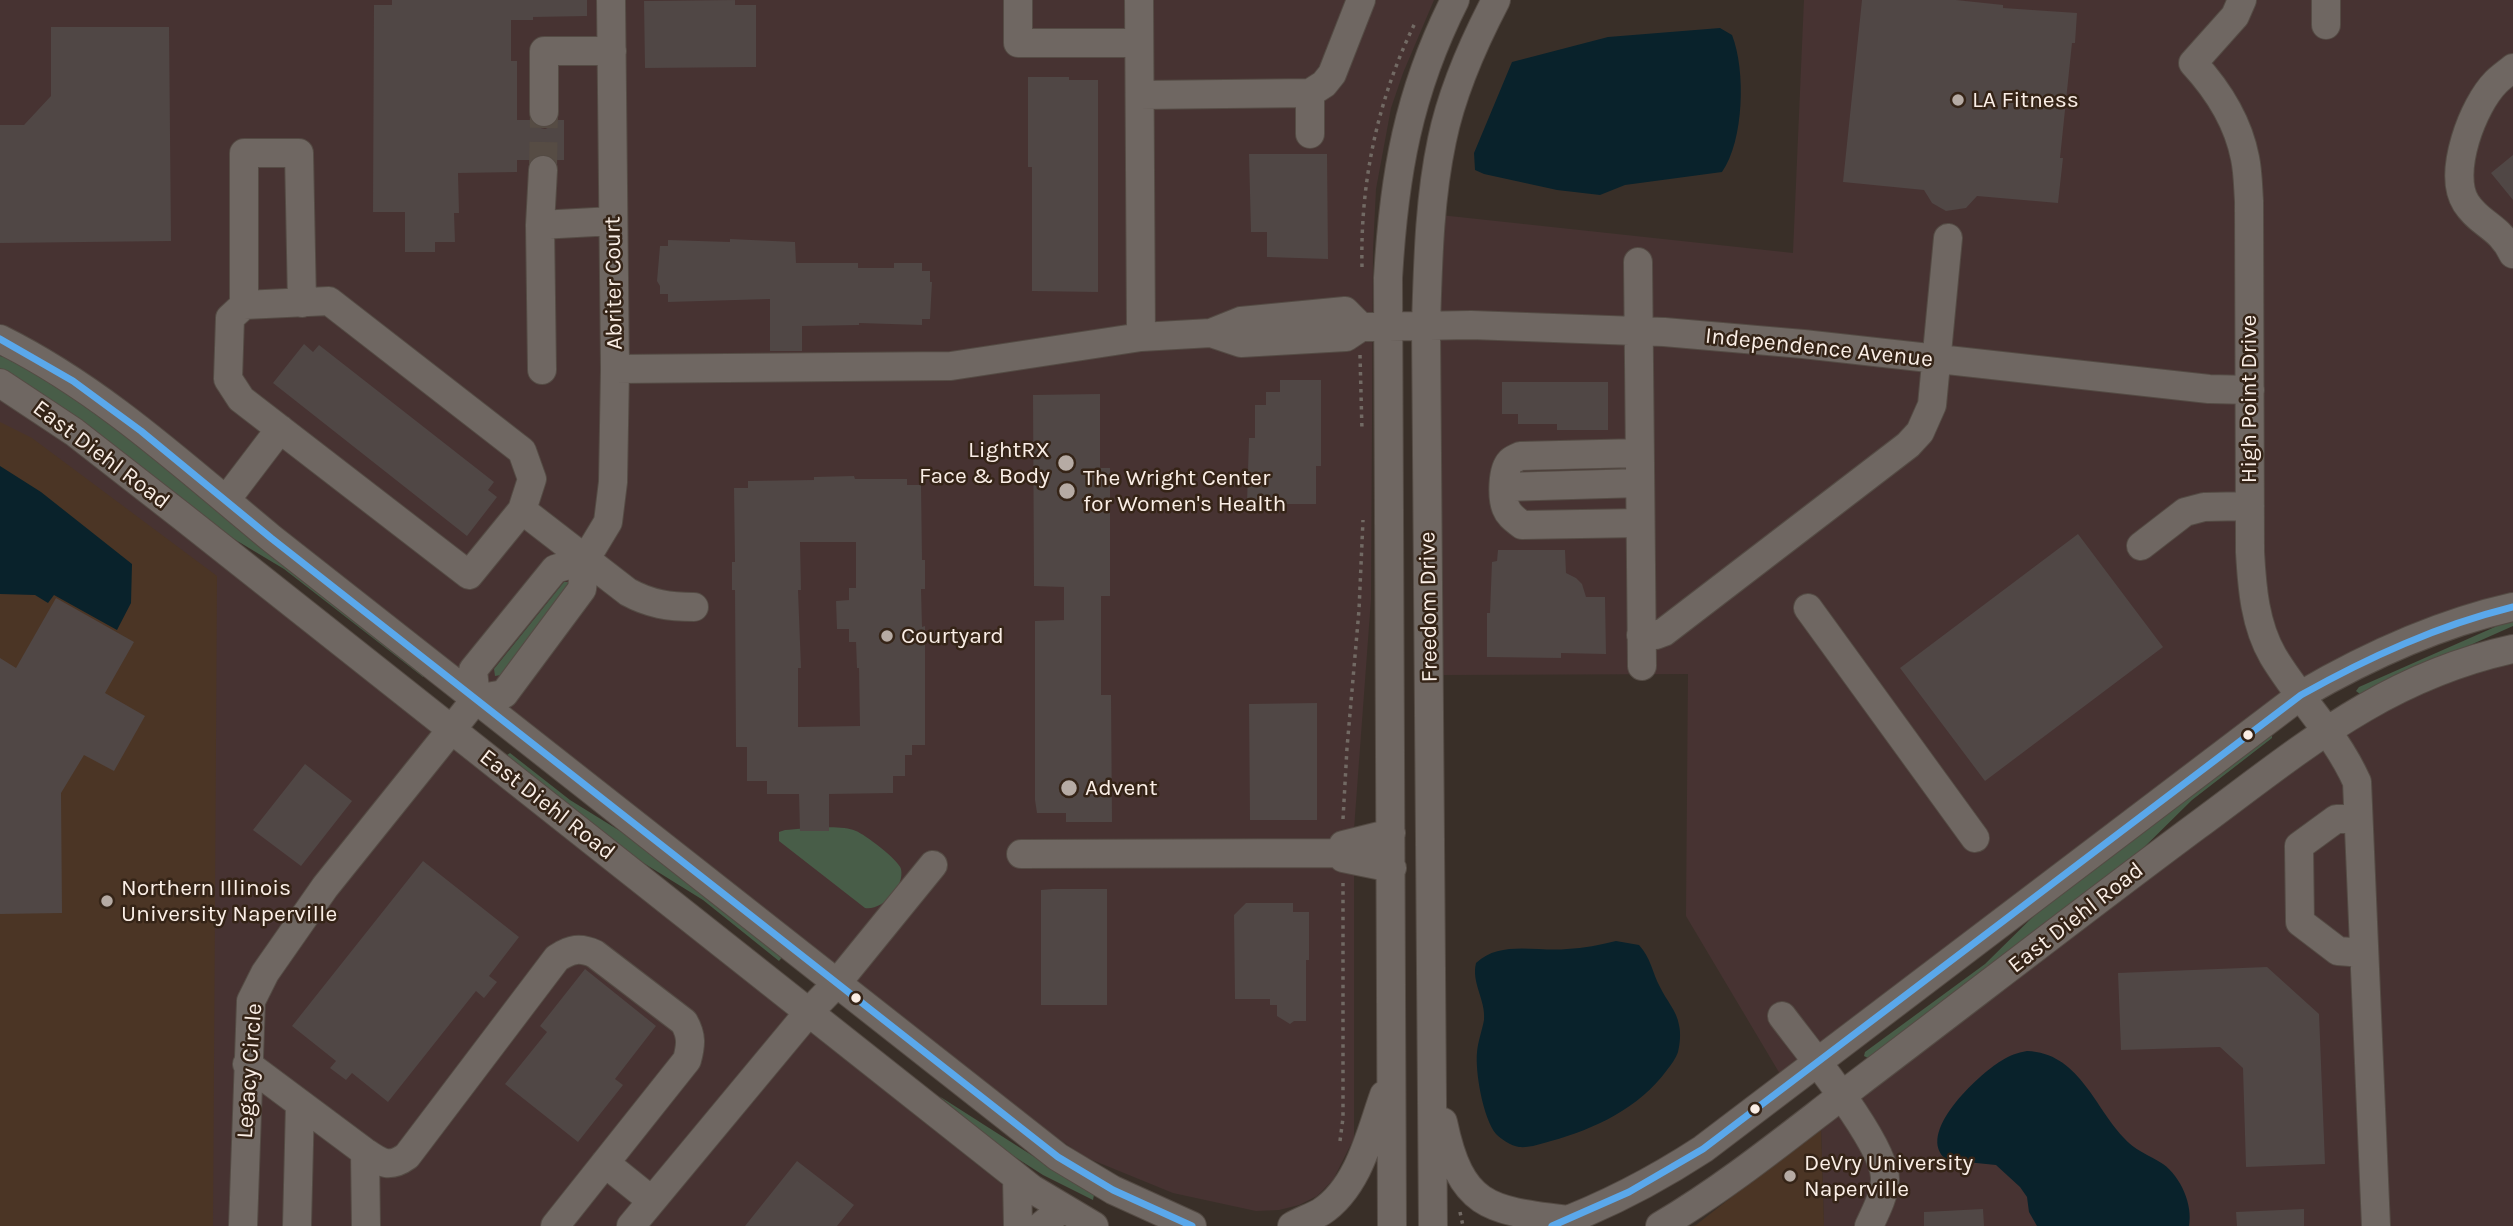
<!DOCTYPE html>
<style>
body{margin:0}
canvas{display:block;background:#392f28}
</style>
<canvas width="2513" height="1226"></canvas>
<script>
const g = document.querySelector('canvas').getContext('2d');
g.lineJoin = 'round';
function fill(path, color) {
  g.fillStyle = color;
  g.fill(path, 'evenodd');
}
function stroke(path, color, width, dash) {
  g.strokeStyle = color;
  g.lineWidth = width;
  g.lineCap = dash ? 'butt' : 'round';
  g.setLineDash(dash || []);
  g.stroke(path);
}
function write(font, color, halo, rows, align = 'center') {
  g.font = font + ' Karla,sans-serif';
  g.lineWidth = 5;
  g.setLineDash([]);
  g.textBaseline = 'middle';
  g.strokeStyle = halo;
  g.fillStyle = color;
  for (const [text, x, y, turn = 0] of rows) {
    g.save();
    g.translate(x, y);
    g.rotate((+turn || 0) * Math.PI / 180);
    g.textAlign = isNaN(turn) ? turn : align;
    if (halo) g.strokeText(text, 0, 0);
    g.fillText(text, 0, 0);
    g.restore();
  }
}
const commercial = new Path2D(`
 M 0,0 L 1434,0 L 1403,73 L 1391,108 L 1376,189 L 1373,249 L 1371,599 L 1354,829 L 1354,1138 L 1333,1180 L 1317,1196 L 1299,1205 L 1279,1210 L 1256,1211 L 1173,1193 L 1085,1157 L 1043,1128 L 0,326 Z
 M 1804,0 L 2513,0 L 2513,595 L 2409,626 L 1780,1074 L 1686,916 L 1688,674 L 1441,675 L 1438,391 L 1440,215 L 1793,253 Z
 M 0,398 L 33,417 L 151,507 L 1014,1194 L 1014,1226 L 0,1226 Z
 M 2513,661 L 2513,1226 L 1824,1226 L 1821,1127 L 2297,764 L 2369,718 L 2439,683 Z`);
const built = new Path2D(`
 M 0,422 L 32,438 L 217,576 L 213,1226 L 0,1226 Z
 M 1821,1127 L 1824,1226 L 1693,1226 L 1696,1225 Z`);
const green = new Path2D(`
 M 0,356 L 17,360 L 123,432 L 427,674 L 423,677 L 284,569 L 214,527 L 0,371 Z
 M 564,582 L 569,582 L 569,589 L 501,675 L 495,676 L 494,669 Z
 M 2513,619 L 2513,626 L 2360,694 L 2356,691 L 2359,687 Z
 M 2268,734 L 2272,735 L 2272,738 L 2192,800 L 2125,866 L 1872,1056 L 1868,1058 L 1864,1056 L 1865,1052 L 1985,964 L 2049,901 Z
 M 510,753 L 570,800 L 649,849 L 783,956 L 779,961 L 703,900 L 621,849 L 504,757 Z
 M 785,830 C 803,829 840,824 856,831 C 864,834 899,860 901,869 C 905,887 882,911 865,908 L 779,841 L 779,832 Z
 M 939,1096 L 1094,1195 L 1093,1200 L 1043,1175 L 1001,1148 Z`);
const water = new Path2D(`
 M 1720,28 L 1732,35 C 1746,70 1744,141 1722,172 L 1625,185 L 1600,195 L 1557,190 L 1484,174 L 1475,170 L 1474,153 L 1512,62 L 1608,37 Z
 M 0,466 L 41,492 L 132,564 L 131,603 L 117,630 L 54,595 L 48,603 L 35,595 L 0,594 Z
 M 1616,941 L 1639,945 C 1651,958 1652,972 1660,987 C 1666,1000 1677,1011 1679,1025 C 1681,1033 1680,1044 1678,1052 C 1676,1058 1671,1065 1667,1070 C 1639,1108 1595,1129 1551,1141 C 1541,1144 1529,1148 1519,1147 C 1511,1146 1501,1139 1496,1134 C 1483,1118 1475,1072 1477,1052 C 1478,1041 1482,1031 1484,1020 C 1486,1000 1471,983 1476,963 C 1500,940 1537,952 1567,949 C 1584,948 1600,945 1616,941 Z
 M 2027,1051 C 2078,1053 2093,1104 2123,1137 C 2134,1150 2149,1155 2163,1164 C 2181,1177 2193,1205 2189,1226 L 2037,1226 L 2029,1212 L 2027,1197 L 2020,1187 L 1996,1165 L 1947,1160 C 1913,1135 1979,1074 2001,1061 C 2010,1055 2017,1053 2027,1051 Z`);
const building = new Path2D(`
 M 392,0 L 587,0 L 587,16 L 533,17 L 533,20 L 511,20 L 511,61 L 517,61 L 517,120 L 530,120 L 536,127 L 545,129 L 553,126 L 558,120 L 564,120 L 564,160 L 556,160 L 543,153 L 536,155 L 530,160 L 517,160 L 517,172 L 458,173 L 459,213 L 454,213 L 455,242 L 435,242 L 435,252 L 405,252 L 405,212 L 373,212 L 374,5 L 392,5 Z
 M 735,0 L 735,5 L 756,5 L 756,67 L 645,68 L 644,1 Z
 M 1862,0 L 1956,0 L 2003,5 L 2003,8 L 2077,13 L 2075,43 L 2072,43 L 2060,158 L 2063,158 L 2058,203 L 1977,196 L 1966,208 L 1946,211 L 1932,203 L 1924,190 L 1843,182 Z
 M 51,27 L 169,27 L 171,241 L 0,243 L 0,125 L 24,125 L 51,96 Z
 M 1028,77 L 1069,77 L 1069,80 L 1098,80 L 1098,292 L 1032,291 L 1032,167 L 1028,167 Z
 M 1249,154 L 1327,154 L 1328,259 L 1267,257 L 1267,232 L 1251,232 Z
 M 2513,155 L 2513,200 L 2491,173 Z
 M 730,239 L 795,242 L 796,263 L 858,263 L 858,268 L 894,268 L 894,263 L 922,263 L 922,271 L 930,271 L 930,282 L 932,282 L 930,319 L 922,319 L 922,325 L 859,323 L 859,325 L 802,326 L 802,351 L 770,351 L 770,299 L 668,302 L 668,294 L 660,294 L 660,286 L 657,281 L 660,246 L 668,246 L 668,240 L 730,242 Z
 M 304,344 L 313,352 L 319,345 L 494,482 L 488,490 L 497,497 L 467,536 L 273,383 Z
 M 1280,380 L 1321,380 L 1321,466 L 1316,466 L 1316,504 L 1247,504 L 1249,438 L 1255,438 L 1255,405 L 1266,405 L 1266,392 L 1280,392 Z
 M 1502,382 L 1608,382 L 1608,430 L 1557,430 L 1557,424 L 1518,424 L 1518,414 L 1502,414 Z
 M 1100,394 L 1100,468 L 1110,468 L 1110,596 L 1101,596 L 1101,695 L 1111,695 L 1112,822 L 1066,822 L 1066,813 L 1037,813 L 1035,800 L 1035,621 L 1064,620 L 1064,587 L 1034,586 L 1033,395 Z
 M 854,476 L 855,479 L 907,479 L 907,485 L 921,485 L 922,560 L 925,560 L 925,589 L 921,589 L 922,627 L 925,626 L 925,745 L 912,745 L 912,755 L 905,755 L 905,776 L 893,776 L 893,793 L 829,794 L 829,831 L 800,831 L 799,794 L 767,794 L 767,781 L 747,781 L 747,747 L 736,747 L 735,590 L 732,590 L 732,562 L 735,562 L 734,488 L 748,488 L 748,481 L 814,480 L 814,477 ZM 800,542 L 856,542 L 856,588 L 849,588 L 849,600 L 836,601 L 837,629 L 849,629 L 849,642 L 856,642 L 857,668 L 859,668 L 860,726 L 798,727 L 798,668 L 801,668 L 798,590 L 801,590 Z
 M 2078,534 L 2163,647 L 1985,781 L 1900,668 Z
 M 1498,550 L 1565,550 L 1566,573 L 1576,578 L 1582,584 L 1586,597 L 1605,597 L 1606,654 L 1561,653 L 1561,658 L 1487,657 L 1487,613 L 1490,613 L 1492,562 L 1497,561 Z
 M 56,598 L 134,642 L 105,693 L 145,716 L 114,771 L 84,755 L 61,793 L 62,913 L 0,914 L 0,658 L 16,668 Z
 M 1317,703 L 1317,820 L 1250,820 L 1249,704 Z
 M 305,764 L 352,801 L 301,866 L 253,830 Z
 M 423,861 L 519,937 L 489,976 L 497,982 L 484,998 L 476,991 L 388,1102 L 352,1073 L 346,1080 L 330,1068 L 336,1061 L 292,1026 Z
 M 1053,889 L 1107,889 L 1107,1005 L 1041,1005 L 1041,890 Z
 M 1246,903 L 1293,903 L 1293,912 L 1309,912 L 1309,960 L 1306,960 L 1306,1021 L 1294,1021 L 1290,1024 L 1277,1016 L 1277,1005 L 1270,1005 L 1270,999 L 1235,999 L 1234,915 Z
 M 2267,967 L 2319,1014 L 2325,1164 L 2246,1167 L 2243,1068 L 2220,1047 L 2121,1050 L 2118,973 Z
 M 585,969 L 656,1026 L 615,1079 L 623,1085 L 578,1142 L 505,1084 L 547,1032 L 540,1026 Z
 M 797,1161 L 854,1205 L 837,1226 L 745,1226 Z
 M 1983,1209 L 1984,1226 L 1924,1226 L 1924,1212 Z
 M 2304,1209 L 2304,1226 L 2237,1226 L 2236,1212 Z`);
const minorTunnel = new Path2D(`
 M 543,170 L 544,112`);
const path = new Path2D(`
 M 1362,267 C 1360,182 1378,97 1416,21
 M 1360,355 L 1362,431
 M 1343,819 L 1347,748 L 1359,610 L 1363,520
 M 1340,1141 L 1343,1118 L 1343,883
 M 1460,1212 L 1463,1226`);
const minor = new Path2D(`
 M 1018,0 L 1018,43 L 1139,43
 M 1139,0 L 1141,337
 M 2242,0 L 2235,16 L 2193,63 C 2217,89 2238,122 2245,158 C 2248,172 2248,187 2249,201 L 2250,552 C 2252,588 2255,625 2273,656 C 2300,701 2335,733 2357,782 L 2376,1226
 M 2326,0 L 2326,25
 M 2513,68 C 2507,73 2501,77 2496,82 C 2473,105 2447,173 2466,203 C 2480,225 2500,226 2513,254
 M 1310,93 L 1310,134
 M 1140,95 L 1310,93 L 1324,84 L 1332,74 L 1361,0
 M 544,112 L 544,51 L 612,51
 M 540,225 L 613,221
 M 1638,262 L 1642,666
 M 244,305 L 244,153 L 299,153 L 302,303
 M 1211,333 L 1241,321 L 1345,311 L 1361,327
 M 0,339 C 101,389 185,467 271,538 L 1058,1157 L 1113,1190 L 1192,1226
 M 615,369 L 951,366 L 1141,337 L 1211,333 L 1241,343 L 1346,337 L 1361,327 L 1471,325 L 1664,332 L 1803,344 L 2209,389 L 2250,390
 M 542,370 L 540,225 L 543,170
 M 0,383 L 74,432 L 183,517 L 1032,1189 L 1094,1226
 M 1639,453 L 1520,456 C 1517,458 1512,459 1510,462 C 1502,470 1502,498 1506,508 C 1509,516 1516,520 1522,525 L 1640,523
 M 1505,487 L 1640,483
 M 226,500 L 280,429
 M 522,510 L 469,575 L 241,399 L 228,379 L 230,318 L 244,305 L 329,301 L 522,451 L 532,479 L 522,510 L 628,592 C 650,604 669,607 694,607
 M 2141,546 L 2185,512 L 2204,507 L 2250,506
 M 1808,608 L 1975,838
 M 1641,635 L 1656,635 L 1664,632 L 1908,445 L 1920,432 L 1932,405 L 1948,238
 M 476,699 L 473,670 L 555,569 L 585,560
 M 2358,819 L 2336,819 L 2299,846 L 2300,922 L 2338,951 L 2364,953
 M 1339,853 L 1343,845 L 1391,833
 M 1021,854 L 1339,853 L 1343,858 L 1392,868
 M 1782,1016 C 1805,1047 1887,1146 1885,1180 C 1884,1196 1876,1211 1869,1226
 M 247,1064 L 365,1152 C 381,1163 389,1169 407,1156 L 557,958 C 571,949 580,947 595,954 L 684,1022 C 692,1036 691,1045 687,1060 L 555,1226
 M 1443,1122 C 1461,1208 1489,1210 1568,1220
 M 365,1152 L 366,1226
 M 605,1163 L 651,1200
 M 1017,1177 L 1018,1226
 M 243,1226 L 251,1001 L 265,973 L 325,887 L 476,699 L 504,694 L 582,589 L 585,560 L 608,522 L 613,482 L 615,369 L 611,0
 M 297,1226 L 300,1104
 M 631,1226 L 808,1013 L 837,983 L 933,865
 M 1041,1226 L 1063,1208
 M 1292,1226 C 1301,1221 1312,1217 1321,1212 C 1359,1187 1370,1134 1384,1095
 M 1392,1226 L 1388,278 C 1394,175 1408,93 1455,0
 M 1433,1226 L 1426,326 C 1428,264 1429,201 1442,140 C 1452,91 1473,44 1496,0
 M 1552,1226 C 1606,1206 1654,1181 1703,1149 L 2301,695 C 2368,656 2437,624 2513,607
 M 1660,1226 C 1728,1186 1790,1135 1853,1087 C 1968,1000 2082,911 2198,825 C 2301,749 2384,677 2513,649`);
const bus1 = new Path2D(`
 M 0,339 L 73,381 L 141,431 L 271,538 L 1058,1157 L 1113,1190 L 1192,1226
 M 1552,1226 L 1629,1192 L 1703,1149 L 2301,695 C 2369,657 2437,626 2513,607`);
const markers = [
 [1958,100,7,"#b6aba4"],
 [1066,463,9,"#b6aba4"],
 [1067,491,9,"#b6aba4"],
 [887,636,7,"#b6aba4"],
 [2248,735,6,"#faeee6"],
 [1069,788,9,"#b6aba4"],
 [107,901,7,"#b6aba4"],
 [856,998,6,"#faeee6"],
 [1755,1109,6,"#faeee6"],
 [1790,1176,7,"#b6aba4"]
];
const poiNames = [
 ["LA Fitness",1972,100],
 ["LightRX",1050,450,"right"],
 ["Face & Body",1050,476,"right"],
 ["The Wright Center",1083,478],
 ["for Women's Health",1083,504],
 ["Courtyard",901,636],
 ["Advent",1085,788],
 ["Northern Illinois",121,888],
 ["University Naperville",121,914],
 ["DeVry University",1804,1163],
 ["Naperville",1804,1189]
];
const streetNames = [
 ["Abriter Court",614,283,-91],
 ["Independence Avenue",1819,348,6],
 ["High Point Drive",2249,399,-90],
 ["East Diehl Road",101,455,37],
 ["Freedom Drive",1429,607,-91],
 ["East Diehl Road",547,805,38],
 ["East Diehl Road",2076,918,-38],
 ["Legacy Circle",250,1071,-86]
];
fill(commercial, '#473332');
fill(built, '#4b3525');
fill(green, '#485d48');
fill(water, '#09222b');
fill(building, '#504745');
stroke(minorTunnel, '#564c44', 28, [28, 14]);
stroke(minor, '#544b44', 30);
stroke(path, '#726a64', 3.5, [3.5, 5]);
stroke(minor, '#6f6762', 28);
stroke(bus1, '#5aa8eb', 7);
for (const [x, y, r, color] of markers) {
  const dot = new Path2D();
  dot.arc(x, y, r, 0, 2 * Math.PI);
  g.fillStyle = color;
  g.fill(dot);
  stroke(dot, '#352417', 2.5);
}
write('23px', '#faeee6', '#352417', poiNames, 'left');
write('23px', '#faeee6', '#352417', streetNames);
</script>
